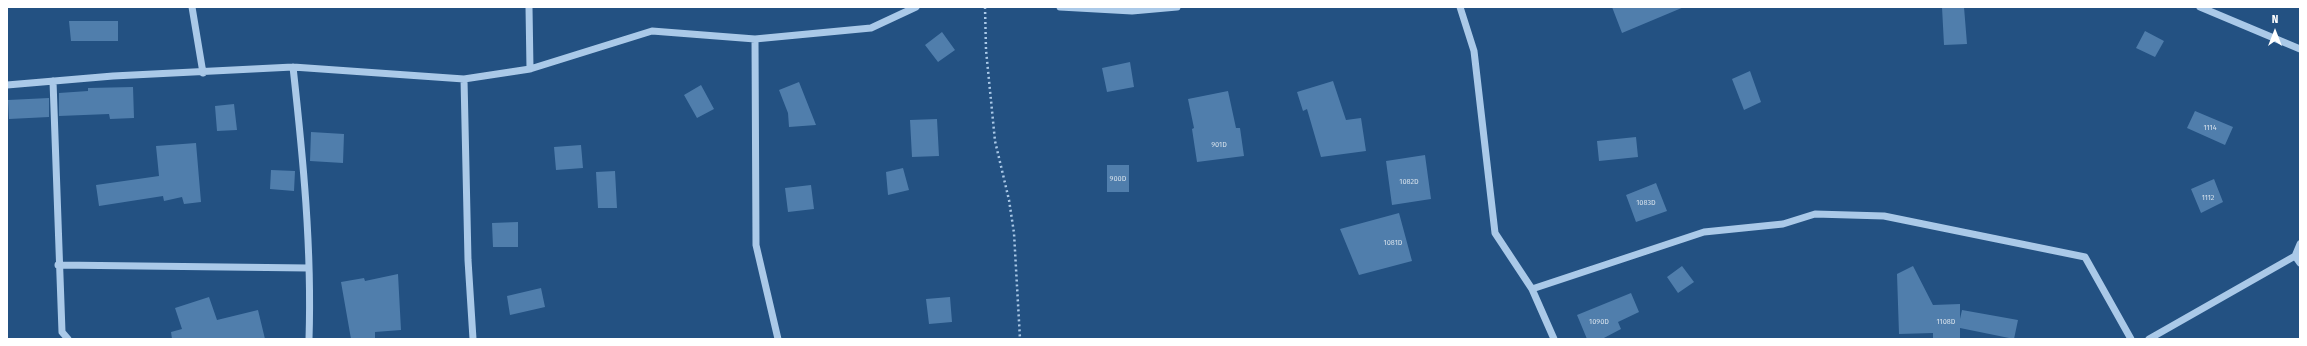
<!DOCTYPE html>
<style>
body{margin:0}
#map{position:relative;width:2307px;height:346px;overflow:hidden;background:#235182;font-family:"Fira Sans Condensed",sans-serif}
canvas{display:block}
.frame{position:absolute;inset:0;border:8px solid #fff;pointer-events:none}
.north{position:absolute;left:2255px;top:12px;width:40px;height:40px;-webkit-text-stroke:3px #235182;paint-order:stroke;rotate:0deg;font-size:11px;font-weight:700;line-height:16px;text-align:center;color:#fff}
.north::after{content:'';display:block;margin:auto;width:14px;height:18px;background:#fff;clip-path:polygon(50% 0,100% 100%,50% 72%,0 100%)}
</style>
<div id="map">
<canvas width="2307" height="346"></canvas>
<div class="frame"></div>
<div class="north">N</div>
</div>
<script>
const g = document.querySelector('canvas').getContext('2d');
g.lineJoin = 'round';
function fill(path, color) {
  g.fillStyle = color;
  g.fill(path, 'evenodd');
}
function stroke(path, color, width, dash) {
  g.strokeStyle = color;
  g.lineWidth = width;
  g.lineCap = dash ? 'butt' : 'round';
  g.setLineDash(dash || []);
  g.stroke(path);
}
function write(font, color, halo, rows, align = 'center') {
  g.font = font + ' "Fira Sans Condensed",sans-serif';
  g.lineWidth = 3;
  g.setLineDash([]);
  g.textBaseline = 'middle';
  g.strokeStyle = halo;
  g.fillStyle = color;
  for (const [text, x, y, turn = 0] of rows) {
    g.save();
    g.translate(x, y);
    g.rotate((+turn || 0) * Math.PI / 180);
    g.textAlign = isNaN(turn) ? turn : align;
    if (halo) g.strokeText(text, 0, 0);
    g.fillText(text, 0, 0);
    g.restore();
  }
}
const building = new Path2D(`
 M 1612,7 L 1684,7 L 1622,33 Z
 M 1942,7 L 1964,7 L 1967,44 L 1944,45 Z
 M 69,21 L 118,21 L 118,41 L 71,41 Z
 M 2145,31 L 2164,41 L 2155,57 L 2136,48 Z
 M 942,32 L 955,50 L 938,62 L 925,45 Z
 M 1130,62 L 1134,87 L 1107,92 L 1102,68 Z
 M 1750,71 L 1761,102 L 1744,110 L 1732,79 Z
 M 1333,81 L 1346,120 L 1361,118 L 1366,151 L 1321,157 L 1307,109 L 1303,111 L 1297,92 Z
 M 799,82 L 816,125 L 789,127 L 788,113 L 779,90 Z
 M 701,85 L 714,109 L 697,118 L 684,95 Z
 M 133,87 L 134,118 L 110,119 L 109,114 L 59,116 L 59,93 L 88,91 L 88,88 Z
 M 1228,91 L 1236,128 L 1240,128 L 1244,156 L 1197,162 L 1192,129 L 1194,128 L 1188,99 Z
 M 49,98 L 49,117 L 9,119 L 8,100 Z
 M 234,104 L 237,130 L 217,131 L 215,106 Z
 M 2195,111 L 2233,127 L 2225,145 L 2187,128 Z
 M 937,119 L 939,156 L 912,157 L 910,120 Z
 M 311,132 L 344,134 L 343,163 L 310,161 Z
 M 1636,137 L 1638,157 L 1599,161 L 1597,141 Z
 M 196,143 L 201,202 L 184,204 L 182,197 L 164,201 L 163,196 L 99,206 L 96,185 L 159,176 L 156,146 Z
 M 581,145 L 583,168 L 556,170 L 554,147 Z
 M 1425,155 L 1431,199 L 1392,205 L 1386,161 Z
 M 1107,165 L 1129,165 L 1129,192 L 1107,192 Z
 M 903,168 L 909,190 L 888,195 L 886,172 Z
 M 271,170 L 295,171 L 294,191 L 270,189 Z
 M 615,171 L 617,208 L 598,208 L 596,172 Z
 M 2214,179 L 2223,202 L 2201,213 L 2191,189 Z
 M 1656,183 L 1667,211 L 1636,222 L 1626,195 Z
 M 811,185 L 814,209 L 788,212 L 785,188 Z
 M 1399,213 L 1412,261 L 1359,275 L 1340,229 Z
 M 518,222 L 518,247 L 493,247 L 492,223 Z
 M 1682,266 L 1694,282 L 1678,293 L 1667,277 Z
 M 1913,266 L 1933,305 L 1960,304 L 1960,319 L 1962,310 L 2018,320 L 2014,339 L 1960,328 L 1960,339 L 1933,339 L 1933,333 L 1899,334 L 1897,274 Z
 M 398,274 L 401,330 L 375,332 L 375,339 L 351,339 L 341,282 L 364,278 L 365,281 Z
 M 541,288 L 545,307 L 510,315 L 507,296 Z
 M 1631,293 L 1639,312 L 1618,322 L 1621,329 L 1602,339 L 1587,339 L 1577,315 Z
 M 209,297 L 217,320 L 258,310 L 265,339 L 172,339 L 171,332 L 182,329 L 175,308 Z
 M 950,297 L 952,322 L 929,324 L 926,299 Z`);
const path = new Path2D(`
 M 985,7 L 986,50 L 995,141 L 1009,200 L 1014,233 L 1020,339`);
const minor = new Path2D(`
 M 192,7 L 203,73
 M 529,7 L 530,69
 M 1060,7 L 1132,11 L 1177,7
 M 1460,7 L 1474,51 L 1495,233 L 1532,289 L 1554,339
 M 2200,7 L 2300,49
 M 755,39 L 756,245 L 778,339
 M 293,67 C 303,157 312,249 309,339
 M 464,79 L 468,260 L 473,339
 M 53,81 L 62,332 L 68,339
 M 7,85 L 113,76 L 293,67 L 464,79 L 530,69 L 652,31 L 755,39 L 871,28 L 916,7
 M 2295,256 L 2300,263
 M 58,265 L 308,268
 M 1532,289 L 1704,232 L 1783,224 L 1815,214 L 1884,216 L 2085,257 L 2131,339
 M 2149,339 L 2295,256 L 2300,244`);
const numberNames = [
 ["1114",2210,128],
 ["901D",1219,145],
 ["900D",1118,179],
 ["1082D",1409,182],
 ["1112",2208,198],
 ["1083D",1646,203],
 ["1081D",1393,243],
 ["1090D",1599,322],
 ["1108D",1946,322]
];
fill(building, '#507eac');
stroke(path, '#aac9e8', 2.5, [2, 3]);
stroke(minor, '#aac9e8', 7);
write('8px', '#d3dfea', null, numberNames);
</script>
